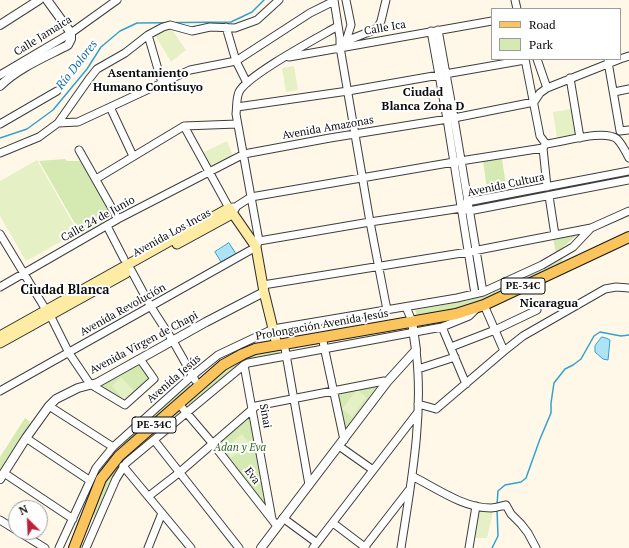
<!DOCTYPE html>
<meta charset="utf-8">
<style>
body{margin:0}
#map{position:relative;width:629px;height:548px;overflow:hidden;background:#fff8e9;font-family:"PT Serif",serif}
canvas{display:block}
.legend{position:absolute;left:491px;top:8px;width:130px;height:52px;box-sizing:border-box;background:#fff;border:1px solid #9d9d9d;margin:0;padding:5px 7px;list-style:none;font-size:12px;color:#0b0b0b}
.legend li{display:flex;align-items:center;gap:8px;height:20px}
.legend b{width:20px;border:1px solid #9d9d9d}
.north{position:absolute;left:8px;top:500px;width:40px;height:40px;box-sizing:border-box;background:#fff;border:1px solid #9d9d9d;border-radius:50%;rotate:336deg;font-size:11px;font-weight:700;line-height:16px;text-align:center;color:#0b0b0b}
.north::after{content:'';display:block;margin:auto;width:14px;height:18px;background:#bd2139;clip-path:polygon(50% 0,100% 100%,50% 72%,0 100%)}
</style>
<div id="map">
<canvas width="629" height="548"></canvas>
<ul class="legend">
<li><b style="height:5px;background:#fbc45d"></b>Road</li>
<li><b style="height:11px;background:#d5e9b3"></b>Park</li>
</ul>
<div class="north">N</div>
</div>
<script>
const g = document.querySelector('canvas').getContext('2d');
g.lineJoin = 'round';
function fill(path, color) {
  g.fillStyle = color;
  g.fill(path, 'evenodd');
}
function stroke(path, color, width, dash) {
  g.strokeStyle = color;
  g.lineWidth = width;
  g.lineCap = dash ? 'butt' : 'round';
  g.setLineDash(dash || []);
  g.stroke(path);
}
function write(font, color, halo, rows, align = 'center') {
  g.font = font + ' "PT Serif",serif';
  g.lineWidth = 4;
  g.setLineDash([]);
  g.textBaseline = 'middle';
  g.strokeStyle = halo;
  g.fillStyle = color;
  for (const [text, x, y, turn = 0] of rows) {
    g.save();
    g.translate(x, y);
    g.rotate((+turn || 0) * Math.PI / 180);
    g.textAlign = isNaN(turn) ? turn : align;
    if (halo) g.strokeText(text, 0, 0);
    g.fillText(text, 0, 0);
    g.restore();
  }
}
const green = new Path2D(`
 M 65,159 L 67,161 L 80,161 L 114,219 L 82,236 L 39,161 Z
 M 502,159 L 507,192 L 488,196 L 483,161 Z
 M 576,235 L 577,235 L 556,253 L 553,239 Z
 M 562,259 L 562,263 L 477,303 L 455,309 L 417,315 L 415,310 L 470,300 L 478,297 L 546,268 Z
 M 279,349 L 281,351 L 279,354 L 248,360 L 188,406 L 186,405 L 185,405 L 221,371 L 251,354 Z
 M 139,363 L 149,378 L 124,401 L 100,386 Z
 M 189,383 L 191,388 L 125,443 L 123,441 Z
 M 378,385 L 344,431 L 337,393 Z
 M 178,409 L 183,412 L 132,456 L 94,524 L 93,506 L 99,490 L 115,465 Z
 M 250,416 L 266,507 L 218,444 Z
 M 25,418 L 29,421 L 30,425 L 0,472 L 0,457 Z`);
const pitch = new Path2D(`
 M 168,27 L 170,27 L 186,50 L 171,62 L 155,35 Z
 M 294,66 L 298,90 L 286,92 L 282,68 Z
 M 571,109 L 576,135 L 557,138 L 553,112 Z
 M 227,141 L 233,156 L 210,166 L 204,152 Z
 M 37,160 L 78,232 L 26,261 L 0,216 L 0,181 Z
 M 121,377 L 134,391 L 124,400 L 112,386 Z
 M 357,390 L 367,397 L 352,417 L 342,409 Z
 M 242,434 L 250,444 L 231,458 L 224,449 Z
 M 479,509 L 493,512 L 487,538 L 473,538 Z`);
const water = new Path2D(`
 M 229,243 L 236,254 L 221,262 L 215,252 Z
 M 602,337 L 606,338 L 610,340 L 608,360 L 603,359 L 595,352 L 595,346 Z`);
const stream = new Path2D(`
 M 0,138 L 27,129 L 53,110 L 87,69 L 101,47 L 120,31 L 137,23 L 231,22 L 252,12 L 264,0
 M 497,505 L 498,491 L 505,485 L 521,482 L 526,478 L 540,439 L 551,413 L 551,403 L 554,383 L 565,369 L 573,365 L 581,359 L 594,336 L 600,332 L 621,336 L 629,335
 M 492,548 L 498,536 L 497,509`);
const minor = new Path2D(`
 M 334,0 L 340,38 L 340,47 L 370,222 L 387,310
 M 346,0 L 351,25 L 346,41
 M 515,0 L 517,9
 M 226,27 L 236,61 L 247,83
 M 438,30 L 454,118 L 483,292
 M 431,31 L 447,119 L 475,294
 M 148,35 L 162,83
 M 340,47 L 346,41 L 374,30 L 378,27 L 381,21 L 386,0
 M 289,57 L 492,21
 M 525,59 L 540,136 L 546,144
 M 620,59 L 629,56
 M 608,62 L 620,131 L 629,130
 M 0,75 L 71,33 L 117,0
 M 570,78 L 580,138
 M 547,88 L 620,59
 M 614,92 L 629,89
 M 110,107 L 133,156
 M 237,107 L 348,91 L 525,60
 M 58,123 L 78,122 L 190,70 L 236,61 L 310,13 L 334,1
 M 0,124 L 57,91
 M 184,126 L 229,208 L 233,207
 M 546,144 C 564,142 604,129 617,139 C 622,144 626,152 629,158
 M 545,145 L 543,148 L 547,187
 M 79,150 L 118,219
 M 0,153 L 39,137 L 58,123 L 89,79 L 97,69 L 125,53 L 148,35 L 163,27 L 170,25 L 192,31 L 210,27 L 235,28 L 257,20 L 279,0
 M 96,179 L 184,126 L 237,124
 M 549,196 L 555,235
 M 465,205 L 467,202 L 629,171
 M 466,209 L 469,211 L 629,180
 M 232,214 L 237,206 L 251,197 L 454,162 L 543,148
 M 107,226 L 124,259
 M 0,234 L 46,310
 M 259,241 L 370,222 L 462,208
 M 131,270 L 151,307 L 173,341 L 195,380
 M 263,285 L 468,252 L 591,228
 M 0,287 L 118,219 L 244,154 L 330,138 L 454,118 L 534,102 L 540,93 L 547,88 L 537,59
 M 484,305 L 504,351
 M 406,307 L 412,321
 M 50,315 L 69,353 L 90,384 L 125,405 L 154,379 L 140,359
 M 442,327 L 466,384
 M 322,337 L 344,440
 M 284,343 L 309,485
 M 451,347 L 495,330 L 537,310
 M 244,365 L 272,519
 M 418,369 L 455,357
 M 0,391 L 256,247 L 259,241 L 236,114 C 237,107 236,99 239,92 C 247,75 319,37 338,26
 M 179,404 L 213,444 L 277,526
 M 418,404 L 436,409 L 504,351 L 523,336 L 605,289 L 616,287 L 629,288
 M 49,406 L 113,447
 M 26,438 L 89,480
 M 154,440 L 239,548
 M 339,446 L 373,470
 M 123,466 L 191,548
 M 4,473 L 73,519
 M 412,476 C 436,488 463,508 491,508 C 496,508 501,506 506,505 L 511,514 L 521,524 L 528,533 L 536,548
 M 149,496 L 180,472 L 256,406 L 384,381 L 387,382
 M 283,518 L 317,543
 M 0,520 L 16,530
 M 333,523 L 366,548
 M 19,532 L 45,548
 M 59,548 L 96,468 L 113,447 L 192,376 L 218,355 L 273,329 L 457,298 L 483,292 L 542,265 L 573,247 L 591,228 L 629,211
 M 86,548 L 116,479 L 126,463 L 244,365 L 248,363 L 442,327 L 469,316 L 477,308
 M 148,548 L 162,513
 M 313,548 L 418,412
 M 364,548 L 409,490
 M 401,548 C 411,483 424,416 416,350
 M 469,548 L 476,506`);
const tertiary = new Path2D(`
 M 0,25 L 39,0
 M 0,86 C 18,68 45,57 68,45 L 71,39 L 71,33 L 47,0
 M 0,479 L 26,438 L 49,406 L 56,399 L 78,388 L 97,383 L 206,322 L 264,292
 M 261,548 L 387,382 L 416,350 L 412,321`);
const secondary = new Path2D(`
 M 177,244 L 232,214
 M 0,336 L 229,208 L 256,247 L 264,292 L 277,345
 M 0,343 L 126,273`);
const primary = new Path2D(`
 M 74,548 L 101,479 L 119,456 L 223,365 L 243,354 L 255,349 L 456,314 L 484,305 L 629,237`);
const shields = [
 [523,286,44],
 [154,425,44]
];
const shieldNames = [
 ["PE-34C",523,286],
 ["PE-34C",154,425]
];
const streetNames = [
 ["Calle Ica",385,28,-10],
 ["Calle Jamaica",43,36,-32],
 ["Avenida Amazonas",328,128,-10],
 ["Avenida Cultura",506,185,-12],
 ["Calle 24 de Junio",98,219,-29],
 ["Avenida Los Incas",172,233,-29],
 ["Avenida Revolución",123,310,-29],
 ["Prolongación Avenida Jesús",322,325,-10],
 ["Avenida Virgen de Chapi",144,343,-28],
 ["Avenida Jesús",174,379,-41],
 ["Sinai",265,416,80],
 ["Eva",252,476,52]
];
const parkNames = [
 ["Adan y Eva",240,448]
];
const waterNames = [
 ["Río Dolores",77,65,-52]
];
const neighbourhoodNames = [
 ["Asentamiento",148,74],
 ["Humano Contisuyo",148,88],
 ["Ciudad",423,93],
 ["Blanca Zona D",423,107],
 ["Nicaragua",549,304]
];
const quarterNames = [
 ["Ciudad Blanca",65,290]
];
fill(green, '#d5e9b3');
fill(pitch, '#e6f0c5');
fill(water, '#ade3f7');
stroke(water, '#33a1cf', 1);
stroke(stream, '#33a1cf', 1.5);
stroke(minor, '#3e3e3e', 9);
stroke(tertiary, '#3e3e3e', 10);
stroke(secondary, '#2d2d2d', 11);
stroke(primary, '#1c1c1c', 12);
stroke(minor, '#fff', 7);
stroke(tertiary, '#fff', 8);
stroke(secondary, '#ffeca4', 9);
stroke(primary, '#fbc45d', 10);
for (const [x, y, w] of shields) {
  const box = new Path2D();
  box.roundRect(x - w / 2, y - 8, w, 16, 3);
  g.fillStyle = '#fff';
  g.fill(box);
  stroke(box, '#0b0b0b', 1);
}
write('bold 10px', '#0b0b0b', null, shieldNames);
write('11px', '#0b0b0b', '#fff', streetNames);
write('italic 11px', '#31631b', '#fff', parkNames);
write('italic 12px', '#13709e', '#fff', waterNames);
write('bold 12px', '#0b0b0b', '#fff', neighbourhoodNames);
write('bold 13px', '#0b0b0b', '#fff', quarterNames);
</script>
